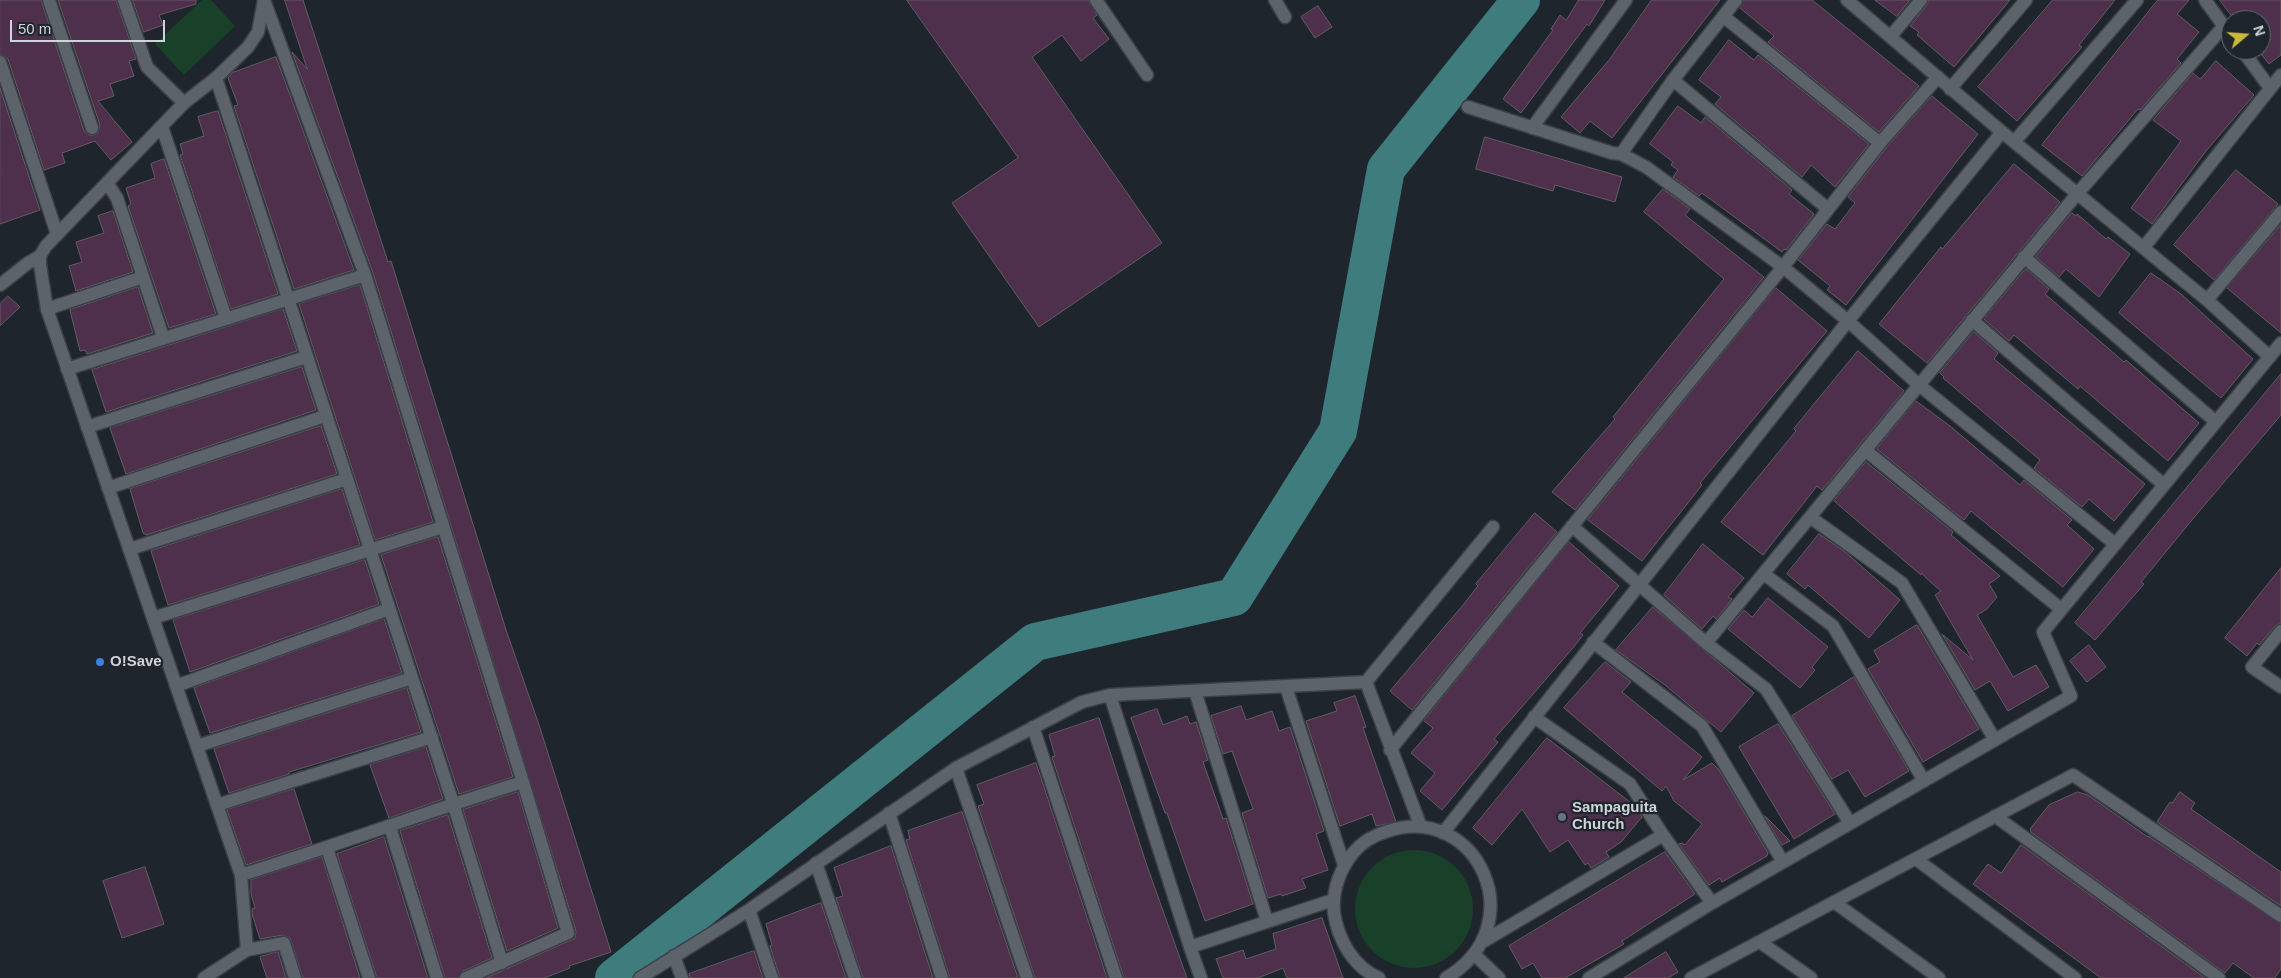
<!DOCTYPE html>
<style>
body{margin:0}
#map{position:relative;width:2281px;height:978px;overflow:hidden;background:#1f252c;font-family:Arial,sans-serif}
canvas{display:block}
.north{position:absolute;left:2221px;top:10px;width:50px;height:50px;box-sizing:border-box;background:#1f252c;border:1px solid #656b71;border-radius:50%;rotate:72deg;font-size:14px;font-weight:700;line-height:20px;text-align:center;color:#cfd4d8}
.north::after{content:'';display:block;margin:auto;width:18px;height:22px;background:#cbba39;clip-path:polygon(50% 0,100% 100%,50% 72%,0 100%)}
.scale{position:absolute;left:10px;top:20px;width:155px;height:22px;box-sizing:border-box;border:2px solid #cfd4d8;border-top:0;padding-left:6px;font-size:15px;line-height:18px;white-space:nowrap;color:#cfd4d8;-webkit-text-stroke:4px #1f252c;paint-order:stroke}
</style>
<div id="map">
<canvas width="2281" height="978"></canvas>
<div class="north">N</div>
<div class="scale">50 m</div>
</div>
<script>
const g = document.querySelector('canvas').getContext('2d');
g.lineJoin = 'round';
function fill(path, color) {
  g.fillStyle = color;
  g.fill(path, 'evenodd');
}
function stroke(path, color, width, dash) {
  g.strokeStyle = color;
  g.lineWidth = width;
  g.lineCap = dash ? 'butt' : 'round';
  g.setLineDash(dash || []);
  g.stroke(path);
}
function write(font, color, halo, rows, align = 'center') {
  g.font = font + ' Arial,sans-serif';
  g.lineWidth = 4.5;
  g.setLineDash([]);
  g.textBaseline = 'middle';
  g.strokeStyle = halo;
  g.fillStyle = color;
  for (const [text, x, y, turn = 0] of rows) {
    g.save();
    g.translate(x, y);
    g.rotate((+turn || 0) * Math.PI / 180);
    g.textAlign = isNaN(turn) ? turn : align;
    if (halo) g.strokeText(text, 0, 0);
    g.fillText(text, 0, 0);
    g.restore();
  }
}
const green = new Path2D(`
 M 202,0 L 211,0 L 235,26 L 184,75 L 155,44 Z
 M1355 909a59 59 0 1 1 118 0a59 59 0 1 1-118 0Z`);
const river = new Path2D(`
 M 614,978 L 1035,642 L 1234,597 L 1338,431 L 1386,169 L 1521,0`);
const building = new Path2D(`
 M 0,0 L 41,0 L 84,131 L 91,136 L 98,133 L 100,125 L 58,0 L 116,0 L 136,59 L 129,61 L 134,76 L 110,84 L 114,96 L 98,101 L 132,142 L 111,160 L 95,141 L 62,153 L 65,163 L 44,170 L 8,59 L 0,54 Z
 M 133,0 L 196,0 L 196,4 L 159,15 L 163,25 L 144,32 Z
 M 285,0 L 303,0 L 388,262 L 391,261 L 506,630 L 539,725 L 611,952 L 569,966 L 570,968 L 544,978 L 486,978 L 571,940 L 575,938 L 576,931 L 373,273 L 292,52 L 307,69 Z
 M 907,0 L 1088,0 L 1097,15 L 1093,18 L 1109,39 L 1081,61 L 1062,35 L 1032,57 L 1162,243 L 1039,327 L 952,203 L 1018,158 Z
 M 1579,0 L 1605,0 L 1589,26 L 1587,24 L 1521,113 L 1503,99 L 1553,30 L 1551,29 L 1560,15 L 1566,20 Z
 M 1652,0 L 1720,0 L 1612,138 L 1590,121 L 1580,133 L 1561,117 L 1609,60 Z
 M 1744,0 L 1812,0 L 1919,86 L 1879,132 L 1768,42 L 1774,36 L 1740,8 Z
 M 1875,0 L 1910,0 L 1897,16 Z
 M 1929,0 L 2010,0 L 1954,67 L 1917,35 L 1919,32 L 1910,26 L 1927,5 Z
 M 2053,0 L 2115,0 L 2079,45 L 2082,47 L 2017,121 L 1978,87 Z
 M 2158,0 L 2189,0 L 2177,14 L 2199,32 L 2177,59 L 2181,63 L 2140,110 L 2138,109 L 2082,176 L 2042,145 Z
 M 2220,0 L 2281,0 L 2281,55 L 2269,64 L 2258,50 L 2261,50 L 2261,20 L 2235,20 Z
 M 1318,6 L 1332,27 L 1315,38 L 1301,17 Z
 M 1729,40 L 1754,60 L 1758,55 L 1869,144 L 1835,187 L 1811,165 L 1802,177 L 1715,104 L 1721,97 L 1699,80 Z
 M 276,57 L 354,270 L 294,289 L 234,106 L 238,105 L 228,78 L 232,73 Z
 M 2216,61 L 2254,95 L 2206,151 L 2152,224 L 2131,208 L 2181,141 L 2153,120 L 2193,73 L 2200,79 Z
 M 0,88 L 40,210 L 0,224 Z
 M 1932,96 L 1978,134 L 1846,305 L 1827,290 L 1830,286 L 1798,260 L 1827,224 L 1835,229 L 1855,203 L 1848,197 L 1886,148 Z
 M 1678,106 L 1701,123 L 1705,117 L 1792,190 L 1789,194 L 1814,214 L 1786,250 L 1784,249 L 1782,252 L 1702,193 L 1699,196 L 1673,177 L 1678,170 L 1671,165 L 1673,162 L 1650,144 Z
 M 218,111 L 278,294 L 231,309 L 180,155 L 183,154 L 180,144 L 204,136 L 198,117 Z
 M 1485,137 L 1622,177 L 1615,202 L 1555,185 L 1553,191 L 1476,169 Z
 M 164,159 L 216,314 L 169,328 L 128,206 L 131,204 L 126,188 L 155,178 L 151,164 Z
 M 2014,164 L 2060,202 L 1927,363 L 1879,324 L 1941,247 L 1942,249 Z
 M 2236,170 L 2278,204 L 2214,280 L 2174,245 Z
 M 1663,189 L 1690,209 L 1685,215 L 1764,277 L 1575,510 L 1552,492 L 1615,419 L 1613,417 L 1724,279 L 1644,212 Z
 M 113,211 L 133,272 L 76,291 L 69,266 L 82,262 L 76,242 L 104,233 L 98,216 Z
 M 2072,213 L 2076,216 L 2077,214 L 2106,239 L 2108,237 L 2130,254 L 2099,297 L 2066,269 L 2059,277 L 2036,257 Z
 M 2281,225 L 2281,333 L 2227,288 Z
 M 2026,269 L 2049,289 L 2045,294 L 2124,362 L 2126,360 L 2199,423 L 2168,461 L 2080,386 L 2078,389 L 2014,335 L 2009,341 L 1984,319 Z
 M 2151,273 L 2181,294 L 2253,359 L 2221,398 L 2119,313 Z
 M 360,285 L 433,522 L 375,540 L 299,304 Z
 M 138,287 L 153,333 L 87,354 L 85,350 L 80,351 L 70,310 Z
 M 1776,288 L 1827,331 L 1700,483 L 1702,485 L 1642,561 L 1588,520 Z
 M 8,296 L 20,307 L 0,326 L 0,304 Z
 M 283,309 L 297,351 L 106,412 L 92,370 Z
 M 1974,332 L 1998,353 L 1994,359 L 2145,484 L 2114,521 L 2089,499 L 2082,507 L 2034,468 L 2040,460 L 1943,378 L 1944,377 L 1940,373 Z
 M 1858,351 L 1904,391 L 1822,490 L 1817,486 L 1763,555 L 1721,522 L 1796,431 L 1794,429 Z
 M 302,367 L 316,410 L 126,474 L 110,428 Z
 M 2281,374 L 2281,415 L 2196,515 L 2141,582 L 2144,584 L 2095,640 L 2075,623 Z
 M 1916,401 L 1950,426 L 2020,485 L 2024,480 L 2072,520 L 2067,525 L 2094,549 L 2063,587 L 1971,511 L 1964,520 L 1877,449 Z
 M 321,426 L 337,474 L 146,535 L 143,533 L 130,489 Z
 M 1866,462 L 1953,532 L 1951,535 L 2000,576 L 1989,584 L 1997,597 L 1987,609 L 1977,615 L 2013,677 L 2036,665 L 2049,687 L 2008,711 L 1990,681 L 1975,690 L 1942,634 L 1973,660 L 1935,595 L 1941,591 L 1926,578 L 1922,573 L 1921,575 L 1834,501 Z
 M 342,489 L 360,545 L 168,605 L 151,551 Z
 M 1535,513 L 1557,532 L 1412,710 L 1390,691 L 1463,605 L 1478,586 L 1476,584 Z
 M 1819,534 L 1844,551 L 1900,600 L 1869,638 L 1808,585 L 1805,589 L 1787,574 Z
 M 438,537 L 513,777 L 459,794 L 381,555 Z
 M 1569,542 L 1619,586 L 1580,633 L 1583,635 L 1572,649 L 1494,739 L 1498,742 L 1442,810 L 1420,791 L 1435,773 L 1411,753 L 1433,728 L 1424,721 Z
 M 1703,544 L 1744,578 L 1728,597 L 1732,599 L 1716,619 L 1713,616 L 1702,629 L 1664,595 Z
 M 365,560 L 379,604 L 190,672 L 173,620 Z
 M 2281,568 L 2281,623 L 2275,626 L 2259,645 L 2257,643 L 2247,656 L 2225,638 Z
 M 1768,598 L 1828,647 L 1812,667 L 1815,670 L 1800,688 L 1728,629 L 1744,610 L 1752,617 Z
 M 1653,607 L 1754,693 L 1721,732 L 1665,685 L 1616,650 Z
 M 384,619 L 402,673 L 210,733 L 194,688 Z
 M 1917,625 L 1979,729 L 1923,762 L 1868,669 L 1880,662 L 1874,651 Z
 M 2089,645 L 2106,667 L 2087,682 L 2070,661 Z
 M 1605,662 L 1631,682 L 1622,692 L 1702,757 L 1683,780 L 1712,763 L 1719,770 L 1768,853 L 1767,856 L 1722,882 L 1720,878 L 1709,885 L 1679,844 L 1682,843 L 1685,845 L 1702,824 L 1674,801 L 1666,786 L 1662,791 L 1564,708 Z
 M 1854,677 L 1909,771 L 1865,797 L 1848,770 L 1832,779 L 1792,716 Z
 M 407,688 L 421,732 L 289,772 L 289,774 L 229,793 L 214,749 Z
 M 1355,696 L 1366,727 L 1363,728 L 1396,822 L 1376,826 L 1372,814 L 1340,826 L 1306,721 L 1337,711 L 1334,703 Z
 M 1241,706 L 1246,720 L 1272,711 L 1279,731 L 1290,727 L 1324,831 L 1316,834 L 1328,870 L 1302,879 L 1306,888 L 1282,896 L 1281,894 L 1268,898 L 1242,813 L 1253,809 L 1232,751 L 1223,754 L 1211,716 Z
 M 1157,709 L 1163,725 L 1187,716 L 1190,724 L 1196,722 L 1208,760 L 1203,762 L 1223,819 L 1226,818 L 1253,904 L 1205,921 L 1167,813 L 1165,813 L 1131,718 Z
 M 1099,718 L 1147,866 L 1187,978 L 1124,978 L 1052,757 L 1055,756 L 1049,735 Z
 M 1778,724 L 1835,814 L 1794,839 L 1739,747 Z
 M 1547,738 L 1635,806 L 1642,817 L 1621,842 L 1606,852 L 1609,857 L 1591,868 L 1588,863 L 1585,865 L 1568,840 L 1550,852 L 1522,809 L 1492,845 L 1473,828 Z
 M 426,747 L 443,799 L 389,818 L 370,765 Z
 M 1036,763 L 1107,978 L 1035,978 L 978,806 L 984,804 L 977,785 Z
 M 294,789 L 312,844 L 246,865 L 227,810 Z
 M 518,792 L 558,928 L 507,951 L 463,810 Z
 M 2078,792 L 2088,795 L 2148,837 L 2148,836 L 2281,924 L 2281,969 L 2275,978 L 2254,978 L 2233,963 L 2225,973 L 2031,832 L 2030,829 L 2049,805 Z
 M 2180,792 L 2195,803 L 2191,809 L 2281,872 L 2281,906 L 2157,822 L 2170,802 L 2172,803 Z
 M 962,812 L 1018,978 L 950,978 L 906,840 L 910,839 L 908,831 Z
 M 448,815 L 492,958 L 463,971 L 458,978 L 445,978 L 400,831 Z
 M 1765,816 L 1790,841 L 1782,845 Z
 M 384,837 L 428,978 L 377,978 L 337,854 Z
 M 2021,845 L 2205,978 L 2101,978 L 1973,884 L 1988,864 L 2001,873 Z
 M 891,846 L 933,978 L 863,978 L 836,898 L 843,896 L 834,868 Z
 M 1665,852 L 1695,894 L 1622,941 L 1624,944 L 1565,978 L 1542,978 L 1533,963 L 1522,969 L 1509,946 Z
 M 322,857 L 360,978 L 303,978 L 290,938 L 283,935 L 260,939 L 252,914 L 252,909 L 255,908 L 251,894 L 251,880 Z
 M 145,867 L 164,924 L 122,938 L 103,881 Z
 M 821,903 L 846,978 L 780,978 L 770,946 L 772,945 L 766,924 Z
 M 1322,918 L 1343,978 L 1287,978 L 1283,968 L 1258,978 L 1223,978 L 1216,959 L 1243,950 L 1246,959 L 1276,949 L 1273,934 Z
 M 754,951 L 763,978 L 690,978 L 689,974 Z
 M 278,952 L 286,978 L 267,978 L 260,957 Z
 M 1666,952 L 1678,972 L 1668,978 L 1624,978 Z`);
const street = new Path2D(`
 M 49,0 L 92,128
 M 124,0 L 147,67 L 184,103
 M 264,0 L 365,275 L 523,782 L 568,933 L 466,978
 M 1096,0 L 1147,75
 M 1275,0 L 1285,17
 M 1847,0 L 2002,132 L 2207,300 L 2270,357
 M 2205,0 L 2231,36
 M 1723,16 L 1880,143
 M 1891,36 L 1921,0
 M 2242,50 L 2270,88
 M 0,62 L 57,234
 M 216,78 L 453,803 L 502,963
 M 1673,80 L 1828,209
 M 1950,89 L 2026,0
 M 1468,107 L 1612,153 L 1621,154 L 1646,167 L 1783,267 L 1848,321 L 1919,385 L 2115,544
 M 162,127 L 226,318
 M 1532,128 L 1626,0
 M 2014,142 L 2137,0
 M 1621,154 L 1673,80 L 1736,0
 M 107,183 L 117,198 L 163,337
 M 2144,247 L 2281,75
 M 2024,257 L 2216,422
 M 0,285 L 28,263 L 40,256
 M 2207,300 L 2281,212
 M 47,309 L 143,277
 M 1972,320 L 2164,485
 M 67,369 L 365,275
 M 87,427 L 306,357
 M 1865,450 L 2061,609
 M 108,488 L 325,416
 M 1810,517 L 1902,583 L 1995,740
 M 1572,526 L 1706,643 L 1766,689 L 1850,823
 M 130,549 L 347,479
 M 1764,574 L 1833,626 L 1924,781
 M 153,618 L 443,527
 M 2281,631 L 2252,667 L 2281,687
 M 1593,642 L 1702,726 L 1783,862
 M 1706,643 L 2077,194 L 2224,26
 M 1366,682 L 1493,527
 M 176,686 L 389,609
 M 1286,687 L 1344,865
 M 1195,691 L 1267,921
 M 1110,695 L 1190,947 L 1201,978
 M 1534,717 L 1630,784 L 1663,835 L 1712,903
 M 1033,727 L 1116,978
 M 197,746 L 412,678
 M 1390,750 L 1783,267 L 1880,143 L 1938,77
 M 956,768 L 1027,978
 M 217,805 L 432,737
 M 889,813 L 942,978
 M 1995,816 L 2219,978
 M 390,827 L 437,978
 M 1443,833 L 1848,321 L 2002,132
 M 327,848 L 369,978
 M 1916,859 L 2075,978
 M 816,863 L 855,978
 M 241,875 C 335,846 428,811 523,782
 M 1834,902 L 1939,978
 M 749,910 L 772,978
 M 1484,941 L 1663,835
 M 1760,942 L 1811,978
 M 1190,947 L 1333,900
 M 247,950 L 284,943 L 295,978
 M 1475,955 L 1499,978
 M 674,956 L 682,978
 M 640,978 L 749,910 L 956,768 L 1082,702 L 1110,695 L 1366,682 L 1421,827
 M 1379,978 C 1353,967 1338,939 1334,913 C 1332,890 1339,871 1353,853 C 1362,842 1374,835 1388,831 C 1477,802 1535,925 1446,978
 M 1589,978 L 1712,903 L 2071,696 L 2043,632 L 2281,343
 M 1691,978 L 2073,775 L 2281,916`);
const secondary = new Path2D(`
 M 204,978 L 247,950 L 241,875 L 47,309 L 40,265 L 40,256 L 46,246 L 184,103 L 216,78 L 248,47 L 258,32 L 264,0`);
const markers = [
 [100,662,5,"#3f7fe0"],
 [1562,817,5,"#6b7280"]
];
const poiNames = [
 ["O!Save",110,662],
 ["Sampaguita",1572,808],
 ["Church",1572,825]
];
fill(green, '#194029');
stroke(river, '#3f7c7e', 38);
fill(building, '#4e2f4c');
stroke(building, '#645c63', 1);
stroke(street, '#3c4148', 15);
stroke(secondary, '#3c4148', 15);
stroke(street, '#5c636b', 12);
stroke(secondary, '#5c636b', 12);
for (const [x, y, r, color] of markers) {
  const dot = new Path2D();
  dot.arc(x, y, r, 0, 2 * Math.PI);
  g.fillStyle = color;
  g.fill(dot);
  stroke(dot, '#1f252c', 2);
}
write('bold 15px', '#cfd4d8', '#1f252c', poiNames, 'left');
</script>
